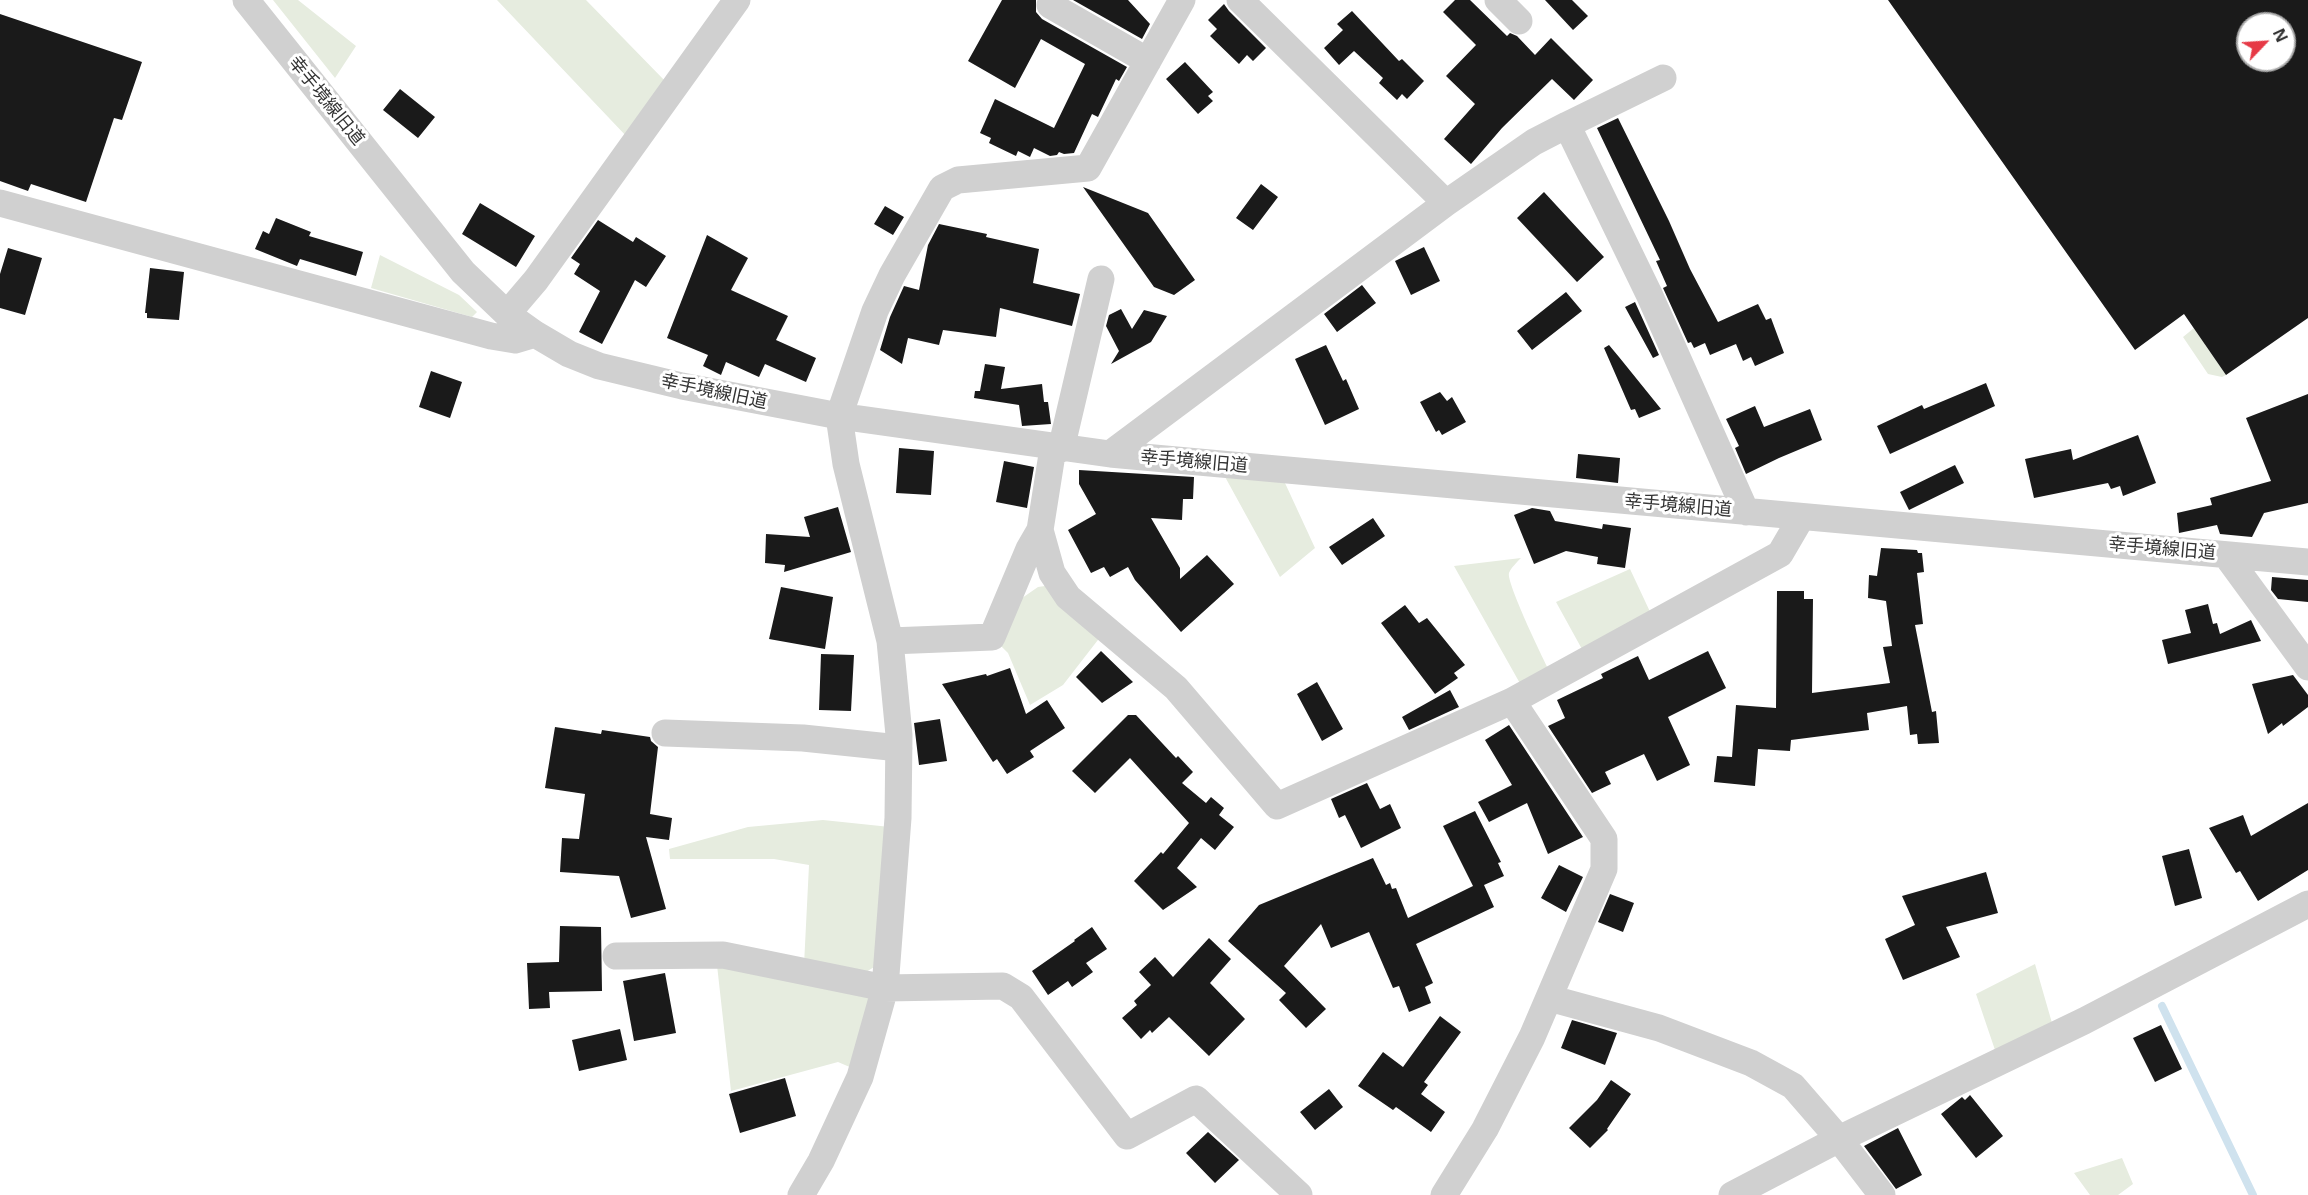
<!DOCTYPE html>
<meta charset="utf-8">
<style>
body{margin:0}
#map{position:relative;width:2308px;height:1195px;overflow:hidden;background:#fff;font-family:"Open Sans",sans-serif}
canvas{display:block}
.north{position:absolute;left:2236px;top:12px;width:60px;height:60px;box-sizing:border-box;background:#fff;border:2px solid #adadad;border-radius:50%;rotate:65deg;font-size:16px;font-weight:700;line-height:24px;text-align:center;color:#333}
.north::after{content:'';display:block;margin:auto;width:21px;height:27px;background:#e63946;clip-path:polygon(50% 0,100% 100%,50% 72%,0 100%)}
</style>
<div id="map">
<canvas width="2308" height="1195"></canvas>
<div class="north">N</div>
</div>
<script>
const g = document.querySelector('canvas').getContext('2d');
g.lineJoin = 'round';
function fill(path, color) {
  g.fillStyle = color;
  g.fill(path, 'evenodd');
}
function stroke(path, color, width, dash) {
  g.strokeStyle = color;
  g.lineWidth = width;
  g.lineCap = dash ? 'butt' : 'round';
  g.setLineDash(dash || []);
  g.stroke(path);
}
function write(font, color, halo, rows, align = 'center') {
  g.font = font + ' "Open Sans","Noto Sans JP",sans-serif';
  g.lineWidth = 6;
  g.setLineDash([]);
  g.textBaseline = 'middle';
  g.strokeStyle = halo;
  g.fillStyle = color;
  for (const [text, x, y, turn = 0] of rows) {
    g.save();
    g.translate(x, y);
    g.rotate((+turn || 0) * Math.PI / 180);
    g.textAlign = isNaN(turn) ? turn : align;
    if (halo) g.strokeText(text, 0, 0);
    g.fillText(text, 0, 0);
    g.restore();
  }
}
const green = new Path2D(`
 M 273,0 L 298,0 L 356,46 L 335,78 Z
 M 497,0 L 586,0 L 666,82 L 628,138 Z
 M 380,255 L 459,295 L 477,312 L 472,317 L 371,288 Z
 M 2194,328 L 2226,375 L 2222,377 L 2208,374 L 2183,337 Z
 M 1224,475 L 1285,483 L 1315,548 L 1280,577 Z
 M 1521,558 C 1517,562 1511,568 1509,573 C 1506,582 1543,659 1550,672 L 1522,687 L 1454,566 Z
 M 1630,569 L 1652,616 L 1583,651 L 1556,602 Z
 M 1045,586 L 1101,636 L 1063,685 L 1030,705 L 1008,653 L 999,644 L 1012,605 L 1038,587 Z
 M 823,820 L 890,827 L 879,964 L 866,972 L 804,965 L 809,865 L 774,859 L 670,859 L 669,849 L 748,827 Z
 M 2035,964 L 2052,1023 L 1995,1050 L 1976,994 Z
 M 717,965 L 871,998 L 852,1068 L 838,1062 L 731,1091 Z
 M 2122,1158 L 2133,1184 L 2118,1195 L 2090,1195 L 2074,1173 Z`);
const stream = new Path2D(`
 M 2162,1006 L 2253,1195`);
const building = new Path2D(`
 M 1002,0 L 1036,0 L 1036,12 L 1042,19 L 1127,67 L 1119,81 L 1116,79 L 1098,117 L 1092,114 L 1074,153 L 1064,154 L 1059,152 L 1057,155 L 1050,156 L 1034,148 L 1030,157 L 1018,151 L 1016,156 L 989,143 L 991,138 L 980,133 L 995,99 L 1054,128 L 1085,64 L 1041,39 L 1015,88 L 968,61 Z
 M 1073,0 L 1128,0 L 1150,24 L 1142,39 Z
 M 1455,0 L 1470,0 L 1507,36 L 1510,33 L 1517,36 L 1535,55 L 1551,38 L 1593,80 L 1574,100 L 1552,79 L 1502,128 L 1471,164 L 1444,139 L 1475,104 L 1446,76 L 1476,45 L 1443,12 Z
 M 1545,0 L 1572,0 L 1588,16 L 1573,30 Z
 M 1888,0 L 2308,0 L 2308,318 L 2226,375 L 2184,314 L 2135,350 ZM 2248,24 L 2284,24 L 2284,60 L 2248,60 Z
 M 1224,4 L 1229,11 L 1266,48 L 1253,61 L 1247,55 L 1239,64 L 1210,36 L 1217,29 L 1208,20 Z
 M 1352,11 L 1399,61 L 1402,59 L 1424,81 L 1407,99 L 1402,94 L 1397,100 L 1379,83 L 1383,78 L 1354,51 L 1339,65 L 1324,48 L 1343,30 L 1337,24 Z
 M 0,14 L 142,62 L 122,120 L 114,118 L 86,202 L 31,184 L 28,191 L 0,181 Z
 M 1185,62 L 1213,92 L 1208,96 L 1213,101 L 1198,114 L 1166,79 Z
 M 400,89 L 435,117 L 418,138 L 383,110 Z
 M 1618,118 L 1669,221 L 1690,269 L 1718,322 L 1758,304 L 1766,320 L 1771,318 L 1784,353 L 1755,366 L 1751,357 L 1743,361 L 1736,344 L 1710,355 L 1705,343 L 1694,348 L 1691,342 L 1688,343 L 1663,288 L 1667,286 L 1656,261 L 1660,260 L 1597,128 Z
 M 1261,184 L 1278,197 L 1253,230 L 1236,218 Z
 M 1083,187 L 1148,213 L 1195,280 L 1174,295 L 1154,287 Z
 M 1544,192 L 1604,257 L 1577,282 L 1517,218 Z
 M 480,203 L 535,236 L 516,267 L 462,234 Z
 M 885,206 L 904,217 L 893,235 L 874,224 Z
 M 276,218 L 311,232 L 309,236 L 363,252 L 356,276 L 300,259 L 297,266 L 255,249 L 263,231 L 269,234 Z
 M 598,220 L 633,242 L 636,237 L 666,256 L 646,287 L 635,280 L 602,344 L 579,332 L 600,291 L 574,274 L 580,264 L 571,258 Z
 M 939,224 L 987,234 L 986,237 L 1039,249 L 1033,283 L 1080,294 L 1072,326 L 1000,308 L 996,337 L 943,330 L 939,345 L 908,338 L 902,364 L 880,350 L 890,317 L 904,286 L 919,290 L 928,245 Z
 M 707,235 L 748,258 L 731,290 L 788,316 L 776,340 L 816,358 L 806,382 L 765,364 L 759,377 L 726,362 L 721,375 L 703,366 L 708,355 L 667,338 Z
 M 1424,247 L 1440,281 L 1411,295 L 1395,261 Z
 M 8,248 L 42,258 L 25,315 L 0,308 L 0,274 Z
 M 150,268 L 184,272 L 179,320 L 147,318 L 147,313 L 145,313 Z
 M 1362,285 L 1376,303 L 1337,332 L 1324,314 Z
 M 1566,292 L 1582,311 L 1532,350 L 1517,331 Z
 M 1635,302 L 1659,355 L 1653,358 L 1625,307 Z
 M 1121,309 L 1132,329 L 1144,310 L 1167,316 L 1151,342 L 1111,364 L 1119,351 L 1106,326 L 1109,315 Z
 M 1326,345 L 1343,381 L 1346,379 L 1359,409 L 1325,425 L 1295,359 Z
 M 1609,345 L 1619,357 L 1661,409 L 1639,418 L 1635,409 L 1631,410 L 1604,348 Z
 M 985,364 L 1005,367 L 1001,389 L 1042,384 L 1044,402 L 1048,402 L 1051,424 L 1022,426 L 1019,405 L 974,398 L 975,391 L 980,391 Z
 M 431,371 L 462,382 L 450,418 L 419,407 Z
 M 1986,383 L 1995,406 L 1890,454 L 1877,426 L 1922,405 L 1924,409 Z
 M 1440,392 L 1447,401 L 1452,397 L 1466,422 L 1442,435 L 1439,430 L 1436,432 L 1420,402 Z
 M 2308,394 L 2308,503 L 2264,513 L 2252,537 L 2220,534 L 2217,525 L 2179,533 L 2177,513 L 2212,505 L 2210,498 L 2271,481 L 2246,418 Z
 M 1755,406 L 1764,427 L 1810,409 L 1822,440 L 1779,458 L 1746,474 L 1735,448 L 1739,446 L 1726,419 Z
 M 2138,435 L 2156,483 L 2123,496 L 2120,486 L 2111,489 L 2108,483 L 2034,498 L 2025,459 L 2071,449 L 2073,460 Z
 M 899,448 L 934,451 L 931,495 L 896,493 Z
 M 1578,454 L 1620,458 L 1618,483 L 1576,478 Z
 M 1004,461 L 1034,467 L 1027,508 L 996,502 Z
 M 1955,465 L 1964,483 L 1909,510 L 1900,492 Z
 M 1079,470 L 1194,477 L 1193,499 L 1183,499 L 1182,520 L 1151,518 L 1180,568 L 1180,579 L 1207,555 L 1234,584 L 1181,632 L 1135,580 L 1128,567 L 1110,577 L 1104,567 L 1091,573 L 1068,530 L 1096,514 L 1079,484 Z
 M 838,507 L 851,552 L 784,572 L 785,565 L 765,563 L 766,534 L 810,537 L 804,517 Z
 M 1532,508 L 1550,511 L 1555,521 L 1602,529 L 1603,524 L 1631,528 L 1625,568 L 1597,564 L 1598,557 L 1566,551 L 1534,564 L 1514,515 Z
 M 1373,518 L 1385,536 L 1342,565 L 1329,547 Z
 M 1881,548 L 1917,550 L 1918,553 L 1922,553 L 1924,572 L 1917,573 L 1923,624 L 1915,625 L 1932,712 L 1936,711 L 1939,743 L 1918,744 L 1917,734 L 1910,735 L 1907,706 L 1867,713 L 1869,730 L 1791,740 L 1790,751 L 1758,749 L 1755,786 L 1714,782 L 1717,756 L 1732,757 L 1736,705 L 1776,708 L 1777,591 L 1804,591 L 1804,599 L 1813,599 L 1812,693 L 1890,683 L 1883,647 L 1892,646 L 1886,601 L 1868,598 L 1869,575 L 1877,576 Z
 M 2272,577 L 2308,580 L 2308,602 L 2278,599 L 2271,590 Z
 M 781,587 L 833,597 L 825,649 L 769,639 Z
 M 2208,604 L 2213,624 L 2217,623 L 2220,634 L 2251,620 L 2261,641 L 2168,664 L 2162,640 L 2191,633 L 2185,610 Z
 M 1405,605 L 1419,623 L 1427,618 L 1465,665 L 1454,673 L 1458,678 L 1435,694 L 1381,623 Z
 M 1101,651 L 1133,682 L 1102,703 L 1076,677 Z
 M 1708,651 L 1726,688 L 1668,717 L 1690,765 L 1657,781 L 1644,754 L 1605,772 L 1611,784 L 1592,793 L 1548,726 L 1565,718 L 1557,700 L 1603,678 L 1601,674 L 1638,656 L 1649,680 Z
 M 821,654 L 854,655 L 851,711 L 819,710 Z
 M 1010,668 L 1026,714 L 1047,700 L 1065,728 L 1030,751 L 1034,757 L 1007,774 L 997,759 L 993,762 L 942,684 L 986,674 L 987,676 Z
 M 2293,675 L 2308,695 L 2308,707 L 2283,726 L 2282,723 L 2268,734 L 2252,684 Z
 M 1317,682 L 1343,729 L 1322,741 L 1297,694 Z
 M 1450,690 L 1459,707 L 1409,730 L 1402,717 Z
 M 1128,715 L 1136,715 L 1176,758 L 1178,756 L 1193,772 L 1182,783 L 1206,803 L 1211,797 L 1224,808 L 1219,815 L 1234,827 L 1215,850 L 1201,838 L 1177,868 L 1197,887 L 1163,910 L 1134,881 L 1161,852 L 1163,854 L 1189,823 L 1130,758 L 1095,793 L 1072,771 Z
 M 940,719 L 947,761 L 919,765 L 914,723 Z
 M 1509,725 L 1583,837 L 1548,854 L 1527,803 L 1489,822 L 1478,802 L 1512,785 L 1485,740 Z
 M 555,727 L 601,734 L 602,730 L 650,737 L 651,741 L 658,747 L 650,814 L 672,818 L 669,840 L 646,837 L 666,909 L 631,918 L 619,876 L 560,872 L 562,838 L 579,839 L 585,794 L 545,788 Z
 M 1367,783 L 1380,809 L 1390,804 L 1401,828 L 1361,848 L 1345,815 L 1339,818 L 1331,799 Z
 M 2308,803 L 2308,870 L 2258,901 L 2240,871 L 2236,873 L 2209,828 L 2243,815 L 2251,836 Z
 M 1475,811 L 1501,862 L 1498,863 L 1504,876 L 1484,885 L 1494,907 L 1416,944 L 1433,983 L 1425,987 L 1431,1003 L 1409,1012 L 1399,986 L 1393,988 L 1369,932 L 1331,948 L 1321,924 L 1284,966 L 1326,1009 L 1306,1028 L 1279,1000 L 1286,993 L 1228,941 L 1259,905 L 1373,858 L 1386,885 L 1390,883 L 1392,889 L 1396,888 L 1408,918 L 1473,886 L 1443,826 Z
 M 2189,849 L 2202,898 L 2175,906 L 2162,856 Z
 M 1559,865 L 1583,877 L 1566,912 L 1541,898 Z
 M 1986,872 L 1998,913 L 1946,927 L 1960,957 L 1903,980 L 1885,939 L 1915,925 L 1902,896 Z
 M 1610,894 L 1634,903 L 1623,932 L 1598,922 Z
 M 560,926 L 601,927 L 602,991 L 549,992 L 550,1008 L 529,1009 L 527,963 L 559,962 Z
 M 1092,927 L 1107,949 L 1086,963 L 1093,972 L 1072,987 L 1068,981 L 1048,995 L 1032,971 L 1075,941 L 1074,940 Z
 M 1209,938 L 1231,959 L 1210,983 L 1245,1019 L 1209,1056 L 1169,1017 L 1152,1033 L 1150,1030 L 1141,1039 L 1122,1018 L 1137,1005 L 1134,1001 L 1151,985 L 1139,972 L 1155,957 L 1173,977 Z
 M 665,973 L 676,1033 L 634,1041 L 623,981 Z
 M 1440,1016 L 1461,1032 L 1424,1082 L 1428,1085 L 1421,1094 L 1445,1112 L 1431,1132 L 1396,1107 L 1393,1110 L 1358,1086 L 1383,1052 L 1403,1067 Z
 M 1572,1020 L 1617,1033 L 1605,1065 L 1561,1048 Z
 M 2161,1025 L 2182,1069 L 2155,1082 L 2133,1038 Z
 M 620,1029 L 627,1060 L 579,1071 L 572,1040 Z
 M 785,1078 L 796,1116 L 740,1133 L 729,1094 Z
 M 1611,1080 L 1631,1094 L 1607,1129 L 1608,1130 L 1590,1148 L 1569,1128 L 1597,1100 Z
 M 1329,1089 L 1343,1107 L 1315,1130 L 1300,1112 Z
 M 1970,1095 L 2003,1136 L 1976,1158 L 1941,1114 L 1962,1097 L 1965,1100 Z
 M 1898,1128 L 1922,1175 L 1896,1189 L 1864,1146 Z
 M 1208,1132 L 1239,1160 L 1215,1183 L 1186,1153 Z`);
const minor = new Path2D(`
 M 246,0 L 463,272 L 507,314 L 535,334 L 569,354 L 599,366 L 682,386 L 839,416 L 1110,454 L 2308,562
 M 1240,0 L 1446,203 L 1534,142 L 1567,125 L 1649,294 L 1746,512
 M 1498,0 L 1519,21
 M 1050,5 L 1148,61
 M 1567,125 L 1663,78
 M 0,203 L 491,336 L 515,340 L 535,334
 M 507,314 L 536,280 L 737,0
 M 1061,449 L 1101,279
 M 1110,454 L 1446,203
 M 1040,530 L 1052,573 L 1068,597 L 1176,688 L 1277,806 L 1512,701 L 1780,554 L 1801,518
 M 2226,555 L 2308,667
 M 890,641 L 992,637 L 1029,549 L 1040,530 L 1053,448
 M 665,733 L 803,738 L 899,748
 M 616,956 L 723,955 L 885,988 L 1003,986 L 1021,997 L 1127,1136 L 1196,1099 L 1299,1195
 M 1549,998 L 1659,1028 L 1751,1063 L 1793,1086 L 1839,1139 L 1882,1195
 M 801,1195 L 821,1161 L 860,1077 L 885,988 L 898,818 L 899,735 L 890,641 L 846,464 L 839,416 L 875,311 L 892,275 L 942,188 L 958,180 L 1088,168 L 1182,0
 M 1444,1195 L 1485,1129 L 1532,1037 L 1604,869 L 1604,839 L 1512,701
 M 1732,1195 L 1839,1139 L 2084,1021 L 2308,904`);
const streetNames = [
 ["幸手境線旧道",326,101,51],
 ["幸手境線旧道",714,392,12],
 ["幸手境線旧道",1194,462,5],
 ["幸手境線旧道",1678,506,5],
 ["幸手境線旧道",2162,549,5]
];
fill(green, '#e6ecdf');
stroke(stream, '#cfe2ee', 8);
fill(building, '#1a1a1a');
stroke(minor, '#d0d0d0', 27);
write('18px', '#333', '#fff', streetNames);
</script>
